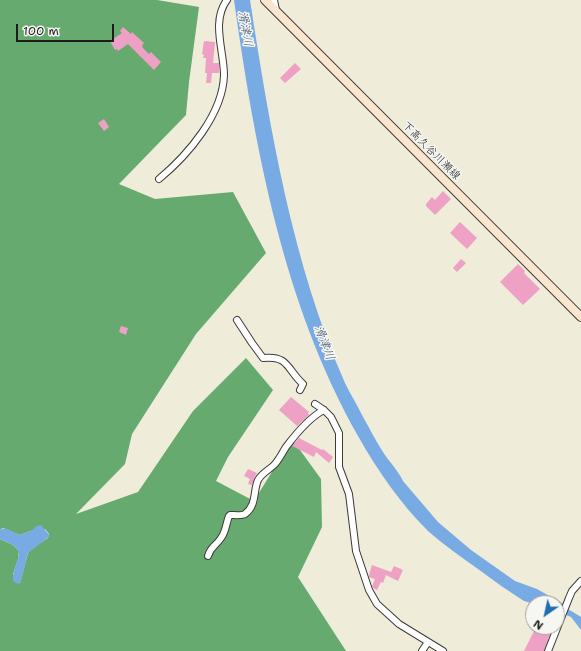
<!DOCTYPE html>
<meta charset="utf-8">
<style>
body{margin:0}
#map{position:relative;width:581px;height:651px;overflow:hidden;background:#efecd9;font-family:"Shantell Sans",sans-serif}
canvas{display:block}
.north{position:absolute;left:525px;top:595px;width:40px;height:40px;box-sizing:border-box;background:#f6f6f2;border:1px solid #9f9f9c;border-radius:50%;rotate:214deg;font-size:11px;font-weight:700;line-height:16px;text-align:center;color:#1c1c1c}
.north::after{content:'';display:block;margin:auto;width:14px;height:18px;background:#1f6fb2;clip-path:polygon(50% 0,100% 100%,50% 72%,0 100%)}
.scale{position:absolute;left:16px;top:24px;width:98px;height:18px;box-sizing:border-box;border:2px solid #1c1c1c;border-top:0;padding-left:5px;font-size:12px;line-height:14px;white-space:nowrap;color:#1c1c1c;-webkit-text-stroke:3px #f6f6f2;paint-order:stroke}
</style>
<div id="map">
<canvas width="581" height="651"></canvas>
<div class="north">N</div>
<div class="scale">100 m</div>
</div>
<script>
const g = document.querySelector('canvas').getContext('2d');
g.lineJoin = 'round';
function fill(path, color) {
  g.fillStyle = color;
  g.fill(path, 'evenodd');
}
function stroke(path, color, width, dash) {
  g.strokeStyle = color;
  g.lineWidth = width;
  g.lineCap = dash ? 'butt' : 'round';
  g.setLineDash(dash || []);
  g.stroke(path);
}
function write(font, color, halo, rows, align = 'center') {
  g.font = font + ' "Shantell Sans","Klee One",sans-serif';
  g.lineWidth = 3;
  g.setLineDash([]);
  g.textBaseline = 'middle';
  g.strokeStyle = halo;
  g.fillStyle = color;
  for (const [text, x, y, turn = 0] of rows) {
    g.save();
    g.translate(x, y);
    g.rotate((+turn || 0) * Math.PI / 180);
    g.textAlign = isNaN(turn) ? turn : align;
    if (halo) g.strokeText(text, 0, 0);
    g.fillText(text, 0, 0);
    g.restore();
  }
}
const forest = new Path2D(`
 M 0,0 L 157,0 L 199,7 L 189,82 L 186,115 L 119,184 L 155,199 L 233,192 L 266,253 L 196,334 L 132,434 L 125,464 L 76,514 L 138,492 L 193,411 L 246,358 L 273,390 L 228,457 L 216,481 L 254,501 L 292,439 L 321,479 L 322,527 L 298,577 L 346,651 L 0,651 L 0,539 L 13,545 L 19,551 L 18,559 L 13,574 L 20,583 L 28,553 L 34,547 L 48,538 L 49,534 L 45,529 L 31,531 L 20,535 L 3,528 L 0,530 Z`);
const water = new Path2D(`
 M 234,0 L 250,0 C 270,129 292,263 345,383 C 350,394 357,404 362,415 C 369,427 375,440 383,452 C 390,463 398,470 403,481 L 438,522 L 471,550 L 515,581 L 537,589 L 567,606 L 568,609 L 581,617 L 581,630 L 571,617 L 557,611 L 557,603 L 531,603 L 524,601 C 508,591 493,580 478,569 C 461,557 444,545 428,531 C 400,503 377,470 358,436 C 283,303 255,149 234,0 Z
 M 41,525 L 50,536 L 28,553 L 21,581 L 18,584 L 13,581 C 12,571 19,561 19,551 L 13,545 L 0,539 L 0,530 L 5,528 L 20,535 L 31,531 L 37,526 Z`);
const building = new Path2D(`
 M 123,27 L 131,34 L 132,32 L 144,43 L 142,45 L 143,46 L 142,47 L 149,54 L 151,52 L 161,62 L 154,70 L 128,44 L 118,51 L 117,49 L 115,50 L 110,41 L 122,33 L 120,31 Z
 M 204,41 L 215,42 L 213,63 L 219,63 L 219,73 L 212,73 L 211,83 L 206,83 L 207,73 L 205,73 L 206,58 L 203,58 L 204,55 L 202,54 Z
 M 295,63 L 301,69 L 285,83 L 280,78 Z
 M 104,119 L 109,127 L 104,131 L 98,123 Z
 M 443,191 L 451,199 L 435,215 L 426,206 L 426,204 L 432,197 L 435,200 Z
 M 460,222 L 477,238 L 467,249 L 450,233 Z
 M 461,259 L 466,263 L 457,272 L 453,268 Z
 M 518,264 L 525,271 L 524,273 L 540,289 L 523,305 L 500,282 Z
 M 121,326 L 128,328 L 126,335 L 119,332 Z
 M 291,397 L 309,412 L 308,413 L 309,415 L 297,426 L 279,410 Z
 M 299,438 L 320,449 L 322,450 L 323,449 L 333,457 L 329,463 L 316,452 L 314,457 L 292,446 Z
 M 248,469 L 257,473 L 254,478 L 252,485 L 248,484 L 250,479 L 244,476 Z
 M 372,565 L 391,572 L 394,566 L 403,570 L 398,581 L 386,575 L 383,583 L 381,582 L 377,590 L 373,588 L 372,586 L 375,579 L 369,577 L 369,575 Z
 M 536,627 L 551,627 L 550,628 L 552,629 L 544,651 L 524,651 Z`);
const minor = new Path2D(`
 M 274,0 L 276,10
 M 159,179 C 188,155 223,114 224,75 C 224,51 211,21 227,0
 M 237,320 L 252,343 L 263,358 C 289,355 287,370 303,384 L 300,390
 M 315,404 L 324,410 L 331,417 L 339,433 L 339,467 L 349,494 L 356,551 L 369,590 L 377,604 L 399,624 L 443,651
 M 208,556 C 211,546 216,546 221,538 C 226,532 226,523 229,516 L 230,515 C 234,515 242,516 245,514 C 257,505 253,491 258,480 C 262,473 269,470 274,465 C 279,460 282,453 286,447 C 295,435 310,417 324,410
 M 422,651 L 428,642
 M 548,651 L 569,598 L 572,591 L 581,581`);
const secondary = new Path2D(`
 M 265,0 L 581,317`);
const streetNames = [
 ["下高久谷川瀬線",431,151,45]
];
const waterNames = [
 ["滑津川",245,29,80],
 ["滑津川",324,343,69]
];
fill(forest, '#66aa6f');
fill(water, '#78abe4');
fill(building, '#eea1c4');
stroke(minor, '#3c3b38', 8);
stroke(secondary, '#3c3b38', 10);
stroke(minor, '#fff', 6);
stroke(secondary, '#fbe5cf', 8);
write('11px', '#1c1c1c', '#f6f6f2', streetNames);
write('italic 12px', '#41556c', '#f6f6f2', waterNames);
</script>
